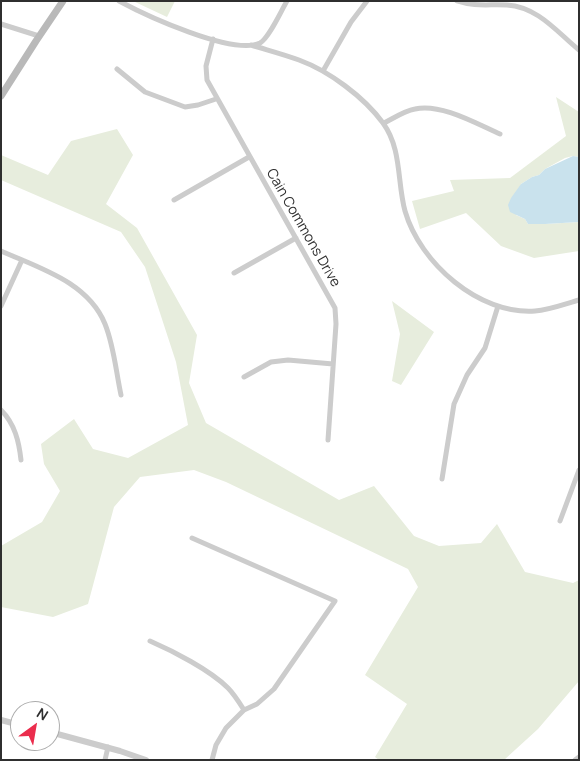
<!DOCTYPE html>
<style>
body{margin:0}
#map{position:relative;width:580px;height:761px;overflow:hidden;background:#fff;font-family:Manrope,sans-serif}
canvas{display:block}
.frame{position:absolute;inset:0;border:2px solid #2f2f2f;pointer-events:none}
.north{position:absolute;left:10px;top:701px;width:50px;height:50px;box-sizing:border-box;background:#fff;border:1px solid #acacac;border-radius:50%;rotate:32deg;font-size:14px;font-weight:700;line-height:20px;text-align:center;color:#2f2f2f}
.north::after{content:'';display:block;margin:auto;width:18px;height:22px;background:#eb2d4d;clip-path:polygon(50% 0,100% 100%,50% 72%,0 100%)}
</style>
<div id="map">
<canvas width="580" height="761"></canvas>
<div class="frame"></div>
<div class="north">N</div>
</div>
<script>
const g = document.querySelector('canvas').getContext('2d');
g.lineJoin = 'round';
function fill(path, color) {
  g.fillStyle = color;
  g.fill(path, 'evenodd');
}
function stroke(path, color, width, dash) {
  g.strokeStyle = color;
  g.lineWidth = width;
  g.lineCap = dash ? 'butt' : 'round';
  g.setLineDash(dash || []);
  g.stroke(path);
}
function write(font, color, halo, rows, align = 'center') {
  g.font = font + ' Manrope,sans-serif';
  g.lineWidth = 5;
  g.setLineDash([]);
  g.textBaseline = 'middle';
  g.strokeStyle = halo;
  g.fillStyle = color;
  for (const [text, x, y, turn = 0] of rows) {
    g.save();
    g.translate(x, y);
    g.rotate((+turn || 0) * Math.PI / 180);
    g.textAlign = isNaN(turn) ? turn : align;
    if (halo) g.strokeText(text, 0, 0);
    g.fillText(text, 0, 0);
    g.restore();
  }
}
const green = new Path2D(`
 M 133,1 L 175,1 L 167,17 Z
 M 556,97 L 579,112 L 579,157 L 573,156 L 565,158 L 545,169 L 539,175 L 532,177 L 521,184 L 516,215 L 525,219 L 528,224 L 545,224 L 579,222 L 579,251 L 534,258 L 501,246 L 466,213 L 420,229 L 412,201 L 454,191 L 450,180 L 510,178 L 566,136 Z
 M 117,129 L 133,155 L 106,204 L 137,228 L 197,335 L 189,383 L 206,423 L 339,500 L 374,486 L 414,536 L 439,546 L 481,543 L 497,524 L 525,572 L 573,583 L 579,580 L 579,681 L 538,729 L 504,760 L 379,760 L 375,757 L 407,704 L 365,675 L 418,587 L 408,569 L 226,482 L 194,470 L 140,477 L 114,507 L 88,604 L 53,617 L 1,607 L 1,546 L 42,522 L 60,491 L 44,464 L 41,444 L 74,419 L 93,449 L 128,458 L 188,425 L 176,362 L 145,267 L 121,232 L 1,180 L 1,155 L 48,175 L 71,141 Z
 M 392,301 L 434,332 L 401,385 L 392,381 L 400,334 Z`);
const water = new Path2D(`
 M 573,156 L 579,157 L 579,222 L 545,224 L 528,224 L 525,219 L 510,212 L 508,205 L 511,198 L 521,184 L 532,177 L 539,175 L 545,169 Z`);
const minor = new Path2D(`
 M 119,1 C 145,15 233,56 260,43 C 269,38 281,11 287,1
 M 457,1 C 475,7 489,4 507,5 C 538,7 557,32 579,50
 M 1,24 L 39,36
 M 213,39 L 206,66 L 207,80 L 335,308 L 336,324 L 328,440
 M 251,45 C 267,50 283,54 299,60 C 329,71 364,97 383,123 C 402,149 397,182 405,211 C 420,263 479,315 535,311 C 549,310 565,304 579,300
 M 117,69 L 145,92 L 185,107 L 198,105 L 216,99
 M 323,71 L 351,22 L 367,1
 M 384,123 C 394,118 404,111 415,109 C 441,103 477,124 500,134
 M 174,200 L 249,157
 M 1,251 C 39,268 88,282 105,324 C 114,346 116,372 121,395
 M 234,273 L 296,238
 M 1,306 L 22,260
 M 244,377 L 271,362 L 288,360 L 333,364
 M 1,410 C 15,424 19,442 21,460
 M 442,479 L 454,404 L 467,375 L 485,348 L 498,306
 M 560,521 L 579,470
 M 192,538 L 335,601 L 274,689 L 257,704 L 244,710 L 226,728 L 216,745 L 212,760
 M 150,641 C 173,651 210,670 228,688 C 234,694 239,702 244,710
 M 105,760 L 108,747
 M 575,760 L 579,757`);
const tertiary = new Path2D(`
 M 1,720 L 20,725
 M 50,732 L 120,751 L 146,760`);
const secondary = new Path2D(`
 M 1,96 L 36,41 L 63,1`);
const streetNames = [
 ["Cain Commons Drive",303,228,60]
];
fill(green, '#e7eddd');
fill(water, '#c9e2ed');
stroke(minor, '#ccc', 5);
stroke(tertiary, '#ccc', 6);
stroke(secondary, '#b9b9b9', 7);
write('14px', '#2f2f2f', '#fff', streetNames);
</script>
